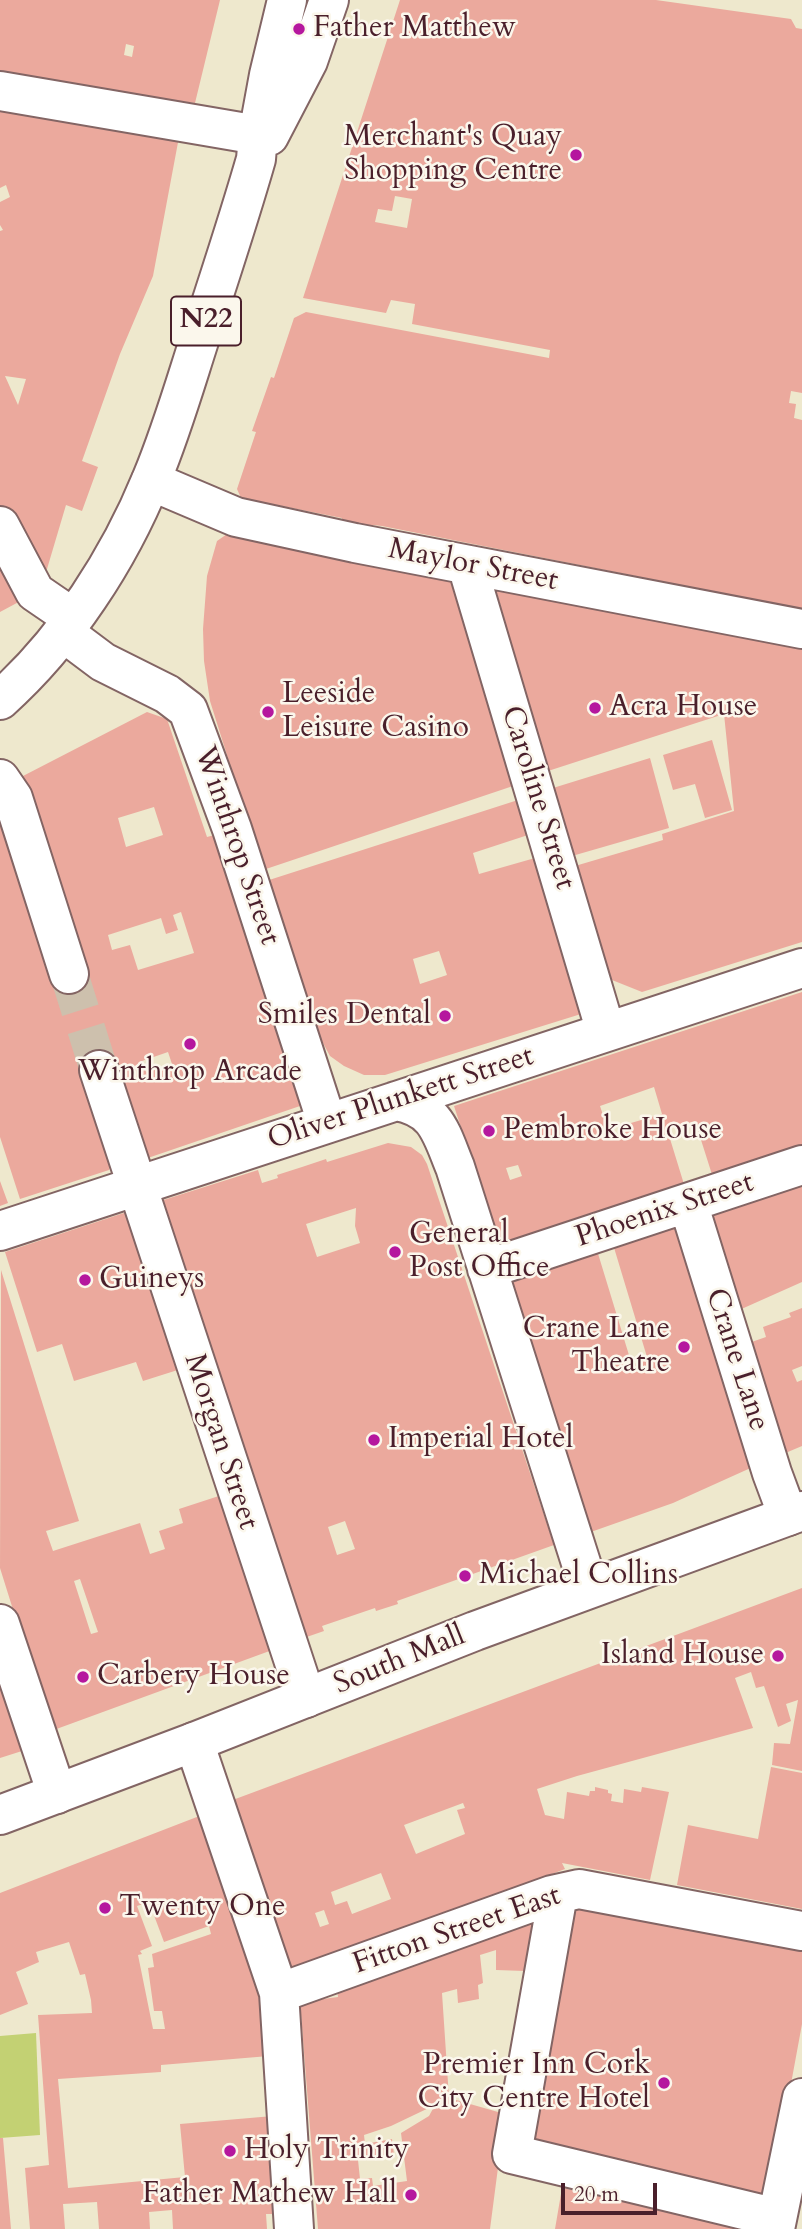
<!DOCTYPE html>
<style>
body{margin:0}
#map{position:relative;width:802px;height:2229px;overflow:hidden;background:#eee8cd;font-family:Cardo,serif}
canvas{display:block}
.scale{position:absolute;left:561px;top:2183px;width:96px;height:32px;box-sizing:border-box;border:4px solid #4a1f2b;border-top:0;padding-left:9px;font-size:21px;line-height:24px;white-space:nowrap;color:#4a1f2b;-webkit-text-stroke:5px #fbf7ec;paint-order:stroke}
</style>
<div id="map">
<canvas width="802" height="2229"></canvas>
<div class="scale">20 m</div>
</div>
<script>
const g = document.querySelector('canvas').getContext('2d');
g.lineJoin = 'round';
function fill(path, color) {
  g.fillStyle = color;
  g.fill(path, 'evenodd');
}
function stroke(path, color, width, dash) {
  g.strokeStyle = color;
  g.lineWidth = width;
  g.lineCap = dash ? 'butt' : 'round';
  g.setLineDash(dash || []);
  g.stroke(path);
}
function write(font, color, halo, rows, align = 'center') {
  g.font = font + ' Cardo,serif';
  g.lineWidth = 5;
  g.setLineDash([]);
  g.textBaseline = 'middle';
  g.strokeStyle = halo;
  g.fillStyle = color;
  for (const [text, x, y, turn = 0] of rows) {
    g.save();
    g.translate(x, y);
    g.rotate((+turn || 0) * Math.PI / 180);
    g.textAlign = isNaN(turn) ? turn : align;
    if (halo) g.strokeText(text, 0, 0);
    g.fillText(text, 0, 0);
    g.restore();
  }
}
const green = new Path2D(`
 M 36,2033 L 40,2135 L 0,2138 L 0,2036 Z`);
const building = new Path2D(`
 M 0,0 L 220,0 L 195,103 L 0,78 ZM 126,44 L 134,46 L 132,57 L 124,55 Z
 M 400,0 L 656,0 L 791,19 L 796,28 L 802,29 L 802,393 L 791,391 L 789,403 L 796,404 L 794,418 L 802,420 L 802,609 L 382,526 L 373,525 L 372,528 L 342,522 L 342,518 L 241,498 L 237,489 L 256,432 L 252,431 L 271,377 L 274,378 L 294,318 L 306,312 L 549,358 L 550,350 L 412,324 L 415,304 L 391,300 L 386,313 L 303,298 ZM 395,196 L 412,199 L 407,228 L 375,222 L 378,209 L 392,211 Z
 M 0,110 L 179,137 L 153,276 L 120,354 L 82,461 L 98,467 L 82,511 L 66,505 L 47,569 L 34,572 L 0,505 L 0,231 L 3,230 L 0,225 L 0,202 L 10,197 L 6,185 L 0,188 ZM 5,376 L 26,379 L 18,405 Z
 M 230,532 L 446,576 L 453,584 L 513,786 L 263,870 L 210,701 L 204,661 L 203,629 L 207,576 L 217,541 Z
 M 0,545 L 28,597 L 0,612 Z
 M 494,583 L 802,642 L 802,942 L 642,992 L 607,978 L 575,866 L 663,840 L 662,834 L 734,811 L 724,714 L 548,771 Z
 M 147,712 L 167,719 L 207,837 L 218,834 L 302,1101 L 300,1106 L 139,1161 L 115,1156 L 109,1170 L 20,1199 L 0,1137 L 0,799 L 23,776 ZM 154,807 L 163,835 L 126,847 L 118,818 ZM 181,912 L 194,953 L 138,970 L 130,945 L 112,950 L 108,935 L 161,918 L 166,934 L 178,930 L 173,915 ZM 168,1052 L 172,1064 L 146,1072 L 142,1061 Z
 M 712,740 L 732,810 L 705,818 L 695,784 L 673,790 L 663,755 Z
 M 650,758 L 669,828 L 572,856 L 553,788 Z
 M 518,800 L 528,835 L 473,853 L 479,874 L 535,858 L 581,1014 L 385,1075 L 364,1075 L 344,1066 L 330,1056 L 316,1030 L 266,881 ZM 439,951 L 447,975 L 420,984 L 413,959 Z
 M 802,992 L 802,1156 L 715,1184 L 695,1121 L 667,1129 L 687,1194 L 502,1253 L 454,1106 ZM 654,1087 L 662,1114 L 624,1125 L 626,1132 L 610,1136 L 600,1106 ZM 518,1165 L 522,1176 L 510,1180 L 506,1168 Z
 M 388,1143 L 411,1147 L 422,1155 L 427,1164 L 554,1545 L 397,1601 L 398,1604 L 376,1611 L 375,1608 L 322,1626 L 324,1631 L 298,1640 L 154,1203 L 258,1170 L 262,1183 L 278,1178 L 277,1175 L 302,1167 L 326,1159 L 327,1162 ZM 356,1208 L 355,1226 L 360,1243 L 317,1257 L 306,1224 ZM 345,1521 L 355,1549 L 337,1555 L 328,1527 Z
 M 0,1181 L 8,1203 L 0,1206 Z
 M 802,1181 L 802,1282 L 737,1311 L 707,1212 Z
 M 133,1210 L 184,1368 L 143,1381 L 136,1362 L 74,1381 L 62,1344 L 37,1352 L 5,1252 Z
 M 683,1218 L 755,1466 L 673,1503 L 588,1533 L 508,1274 L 596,1247 L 632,1365 L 647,1357 L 612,1241 Z
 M 1,1270 L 79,1521 L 46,1531 L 53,1551 L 140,1523 L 150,1554 L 165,1549 L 159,1531 L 183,1523 L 179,1509 L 225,1494 L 275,1649 L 51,1731 L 0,1568 ZM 80,1579 L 98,1632 L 91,1634 L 74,1581 Z
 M 802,1308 L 802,1366 L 792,1370 L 797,1382 L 802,1380 L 802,1446 L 776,1457 L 740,1346 L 766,1337 L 763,1327 L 791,1317 L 789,1313 Z
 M 802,1588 L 802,1771 L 772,1765 L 774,1743 L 790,1744 L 798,1700 L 786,1704 L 791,1721 L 778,1727 L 764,1686 L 756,1688 L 751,1672 L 735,1678 L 753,1728 L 577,1776 L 537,1789 L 545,1815 L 564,1819 L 567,1792 L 589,1796 L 590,1791 L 595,1791 L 595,1787 L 608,1790 L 608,1793 L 612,1794 L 611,1801 L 623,1803 L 624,1789 L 641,1792 L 642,1787 L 669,1792 L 650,1880 L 562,1863 L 565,1869 L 293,1973 L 230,1801 ZM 463,1803 L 465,1808 L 457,1810 L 465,1834 L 416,1854 L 404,1825 ZM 381,1873 L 391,1899 L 352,1914 L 347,1901 L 335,1905 L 331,1892 ZM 324,1910 L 329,1924 L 320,1927 L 315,1913 Z
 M 0,1687 L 22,1751 L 0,1758 Z
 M 771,1767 L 802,1773 L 802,1909 L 677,1885 L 688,1825 L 758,1839 Z
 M 202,1815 L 256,1964 L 269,2056 L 161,2065 L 161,2072 L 58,2079 L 68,2188 L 185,2177 L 180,2124 L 273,2116 L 282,2191 L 272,2192 L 275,2214 L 266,2214 L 267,2229 L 173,2229 L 172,2210 L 149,2212 L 150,2229 L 99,2229 L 97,2202 L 63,2204 L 65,2229 L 30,2229 L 25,2168 L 49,2165 L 38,2015 L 92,2013 L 91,2000 L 85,1974 L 80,1975 L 69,1942 L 36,1952 L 39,1962 L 16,1972 L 28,2004 L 0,2015 L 0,1893 ZM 149,1902 L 164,1942 L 209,1926 L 211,1934 L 152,1954 L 154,1967 L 148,1968 L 154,2011 L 162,2011 L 165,2029 L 153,2029 L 138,1955 L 142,1954 L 140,1951 L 152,1946 L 137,1906 Z
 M 566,1901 L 802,1948 L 802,2024 L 770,2198 L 526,2142 Z
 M 534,1913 L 525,1971 L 496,1970 L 496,1950 L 480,1955 L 483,1983 L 478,1985 L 479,1999 L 458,2003 L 457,1989 L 442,1993 L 449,2098 L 505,2114 L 490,2229 L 318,2229 L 300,2002 L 338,1997 L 337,1987 ZM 435,2105 L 429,2116 L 401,2133 L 407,2181 L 373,2186 L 372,2178 L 360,2179 L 358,2160 L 394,2155 L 392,2139 L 365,2144 L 364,2135 L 391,2126 Z
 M 0,2138 L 3,2138 L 11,2229 L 0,2229 Z
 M 562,2188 L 761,2225 L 761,2229 L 555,2229 Z`);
const minorTunnel = new Path2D(`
 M 69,974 L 99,1070`);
const minor = new Path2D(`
 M 0,91 L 258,135
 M 151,481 L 236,517 L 355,543 L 802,629
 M 0,526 L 35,592 L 73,618
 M 467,565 L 606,1032
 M 63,632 L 103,662 L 167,694 L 188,710 L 232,829 L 327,1123
 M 0,779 L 13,798 L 69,974
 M 99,1070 L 306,1698
 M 396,1101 C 437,1108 441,1133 455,1167 L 589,1588
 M 688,1203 L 772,1473 L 788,1516
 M 0,1231 L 802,968
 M 487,1269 L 802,1165
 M 0,1624 L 57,1794
 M 194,1742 L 279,1993 L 294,2229
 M 558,1894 L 512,2154 L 777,2218
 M 279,1993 L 552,1895 L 579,1889 L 802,1931
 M 775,2229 L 802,2098`);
const major = new Path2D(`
 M 0,1815 L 194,1742 L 475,1631 L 802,1511`);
const highway = new Path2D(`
 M 269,136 L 308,61 L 329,0
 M 0,700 C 66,641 119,559 152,478 C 170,435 183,391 197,347 C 217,284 238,222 256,159 L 258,135 L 269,75 L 287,0`);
const markers = [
 [299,29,7,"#b5179e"],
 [576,155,7,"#b5179e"],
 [595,708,7,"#b5179e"],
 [268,712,7,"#b5179e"],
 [445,1016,7,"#b5179e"],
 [190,1044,7,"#b5179e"],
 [489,1131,7,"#b5179e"],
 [395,1252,7,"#b5179e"],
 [85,1280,7,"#b5179e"],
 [684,1347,7,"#b5179e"],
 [374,1440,7,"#b5179e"],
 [465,1576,7,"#b5179e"],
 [778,1656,7,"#b5179e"],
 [83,1677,7,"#b5179e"],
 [105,1908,7,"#b5179e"],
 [664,2083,7,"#b5179e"],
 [230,2151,7,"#b5179e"],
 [411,2195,7,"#b5179e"]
];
const shields = [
 [206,321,70]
];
const shieldNames = [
 ["N22",206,321]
];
const poiNames = [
 ["Father Matthew",313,29],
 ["Merchant's Quay",562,138,"right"],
 ["Shopping Centre",562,172,"right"],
 ["Leeside",282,695],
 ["Leisure Casino",282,729],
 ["Acra House",609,708],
 ["Smiles Dental",431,1016,"right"],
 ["Winthrop Arcade",190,1073,"center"],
 ["Pembroke House",503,1131],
 ["General",409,1235],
 ["Post Office",409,1269],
 ["Guineys",99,1280],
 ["Crane Lane",670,1330,"right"],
 ["Theatre",670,1364,"right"],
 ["Imperial Hotel",388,1440],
 ["Michael Collins",479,1576],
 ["Island House",764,1656,"right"],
 ["Carbery House",97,1677],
 ["Twenty One",119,1908],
 ["Premier Inn Cork",650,2066,"right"],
 ["City Centre Hotel",650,2100,"right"],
 ["Holy Trinity",244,2151],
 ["Father Mathew Hall",397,2195,"right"]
];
const streetNames = [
 ["Maylor Street",473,566,11],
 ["Caroline Street",537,798,73],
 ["Winthrop Street",236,846,71],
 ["Oliver Plunkett Street",401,1099,-18],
 ["Phoenix Street",665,1211,-18],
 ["Crane Lane",736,1360,72],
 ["Morgan Street",220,1442,72],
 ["South Mall",400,1661,-22],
 ["Fitton Street East",457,1931,-19]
];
fill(green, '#c3d173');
fill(building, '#eba99d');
stroke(minorTunnel, '#cdc0ad', 38, [38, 19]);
stroke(minor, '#836564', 42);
stroke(major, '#836564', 42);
stroke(highway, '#836564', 42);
stroke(minor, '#fff', 38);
stroke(major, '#fff', 38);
stroke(highway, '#fff', 38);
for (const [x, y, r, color] of markers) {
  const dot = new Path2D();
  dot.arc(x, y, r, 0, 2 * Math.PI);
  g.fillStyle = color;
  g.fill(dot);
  stroke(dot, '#fbf7ec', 2.5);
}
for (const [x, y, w] of shields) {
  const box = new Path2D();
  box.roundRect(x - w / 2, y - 24.5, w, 49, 5);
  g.fillStyle = '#fbf7ec';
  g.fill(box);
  stroke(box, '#4a1f2b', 2);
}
write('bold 28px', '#4a1f2b', null, shieldNames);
write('30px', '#4a1f2b', '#fbf7ec', poiNames, 'left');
write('30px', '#4a1f2b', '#fbf7ec', streetNames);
</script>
